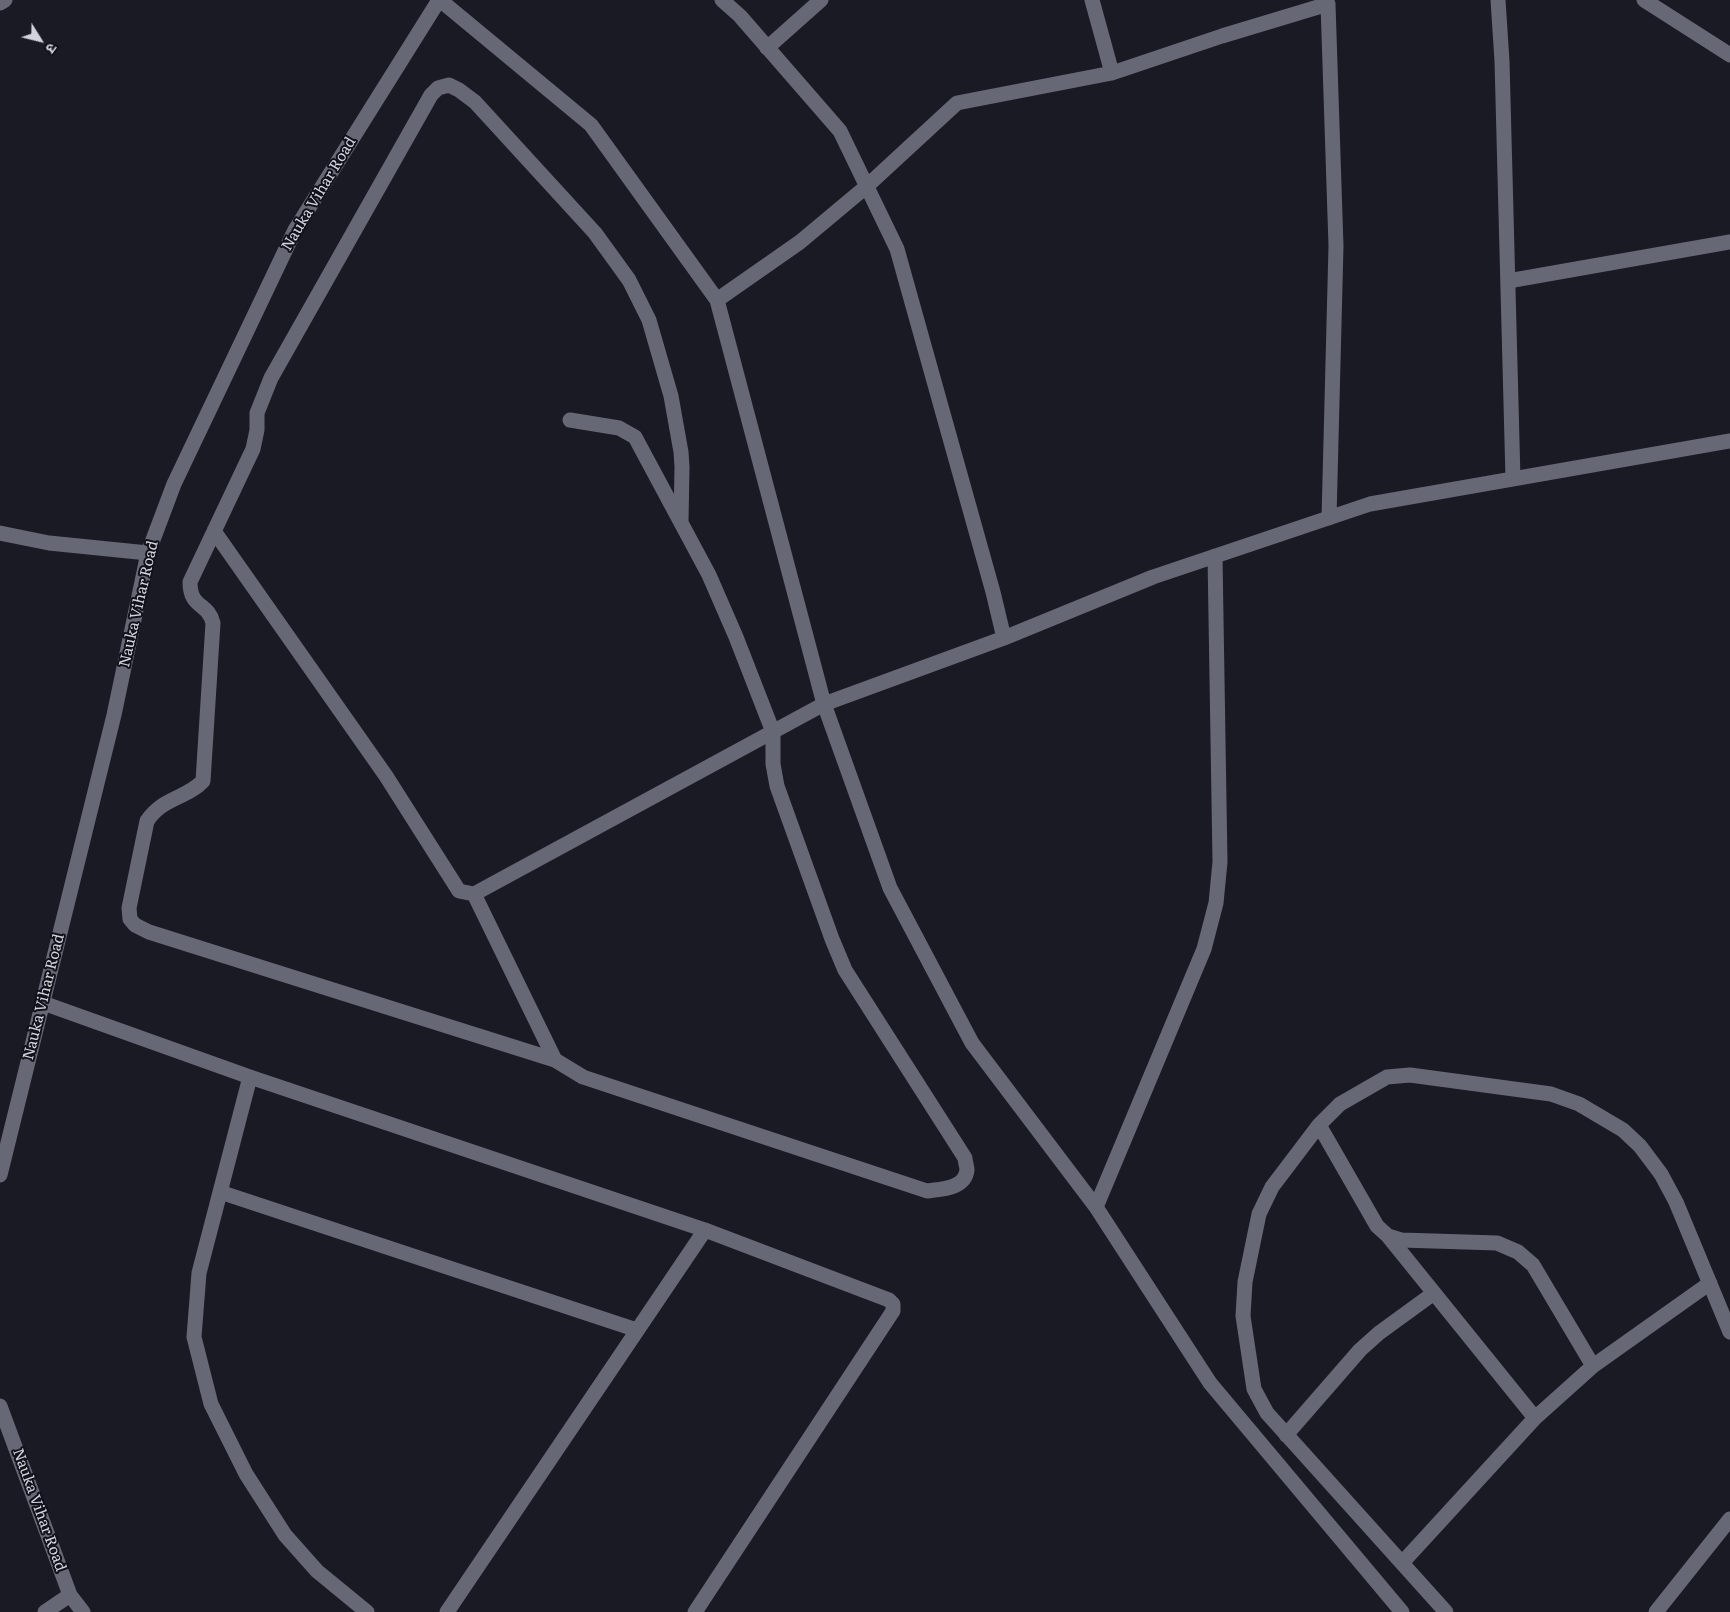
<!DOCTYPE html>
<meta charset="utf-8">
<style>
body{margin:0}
#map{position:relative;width:1730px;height:1612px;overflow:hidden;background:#1a1a25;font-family:Literata,"Noto Sans Devanagari",serif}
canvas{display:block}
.north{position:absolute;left:15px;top:15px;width:50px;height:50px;-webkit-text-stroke:4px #11111b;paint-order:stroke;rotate:126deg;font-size:14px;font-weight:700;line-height:20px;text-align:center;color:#d3d4db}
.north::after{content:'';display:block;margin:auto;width:18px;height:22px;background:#d3d4db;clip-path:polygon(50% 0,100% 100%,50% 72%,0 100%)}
</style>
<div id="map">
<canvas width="1730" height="1612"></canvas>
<div class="north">उ</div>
</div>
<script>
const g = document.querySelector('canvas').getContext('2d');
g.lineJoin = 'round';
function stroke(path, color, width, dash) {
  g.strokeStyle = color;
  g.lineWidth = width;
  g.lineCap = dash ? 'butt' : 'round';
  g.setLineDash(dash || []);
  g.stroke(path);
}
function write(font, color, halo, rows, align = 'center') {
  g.font = font + ' Literata,serif';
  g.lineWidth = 4;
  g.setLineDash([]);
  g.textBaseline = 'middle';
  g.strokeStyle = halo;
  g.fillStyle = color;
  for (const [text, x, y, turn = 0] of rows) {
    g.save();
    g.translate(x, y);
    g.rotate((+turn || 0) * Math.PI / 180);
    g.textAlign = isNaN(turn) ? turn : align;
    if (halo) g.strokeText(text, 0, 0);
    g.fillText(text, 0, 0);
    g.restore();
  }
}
const minor = new Path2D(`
 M 440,0 L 591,125 L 717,300 L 824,704 L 890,888 L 972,1043 L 1096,1207 L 1210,1383 L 1402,1612
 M 722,0 L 740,16 L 840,131 L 897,249 L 993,592 L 1004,638
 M 1092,0 L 1112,73
 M 1498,0 L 1502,61 L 1513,479
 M 1644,0 L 1730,55
 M 0,3 L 5,0
 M 767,48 L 821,0
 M 1508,281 L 1730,242
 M 717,300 L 800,242 L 867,186 L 957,103 L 1112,73 L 1222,36 L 1328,4 L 1336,246 L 1329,518
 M 214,531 L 386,776 L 459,891 L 474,894 L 824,704 L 1004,638 L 1153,577 L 1370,504 L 1730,441
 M 0,533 L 49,543 L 148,553
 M 474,894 L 555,1060 L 583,1077 L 927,1191 C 941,1189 965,1189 967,1170 C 967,1167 965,1161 965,1158 L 845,970 L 832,939 L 777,786 L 773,764 L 773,732 L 736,637 L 709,575 L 635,437 L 619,428 L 570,420
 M 43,1003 L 250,1077 L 705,1230 L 889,1300 L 893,1304 L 893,1311 L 695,1612
 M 555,1060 L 149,932 L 135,925 L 130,919 L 129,908 L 147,821 C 163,797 186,799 203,781 L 213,623 C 208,602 190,609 190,582 L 253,449 L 257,430 L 257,413 L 271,378 L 431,95 L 438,88 L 449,85 L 459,90 L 475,102 L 595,233 L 629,280 L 649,320 L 671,396 L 681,452 L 682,467 L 681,522
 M 250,1077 L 199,1273 L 194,1337 L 211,1404 L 246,1474 L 285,1535 L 317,1571 L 367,1612
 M 1319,1125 L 1377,1226 L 1388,1236 L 1401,1240 L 1497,1243 L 1518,1252 L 1533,1265 L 1593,1366
 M 0,1175 L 114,715 L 148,553 L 174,484 L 295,230 L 439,0
 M 220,1192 L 637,1330
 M 1096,1207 L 1204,949 L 1216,903 L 1220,862 L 1215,556
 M 1388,1236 L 1535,1418
 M 0,1406 L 70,1595 L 83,1612
 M 1286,1435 L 1360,1350 L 1379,1333 L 1434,1293
 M 1402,1563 L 1535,1418 L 1593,1366 L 1710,1283
 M 45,1612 L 70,1595
 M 447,1612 L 705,1230
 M 1446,1612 L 1267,1413 L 1254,1389 L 1243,1316 L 1245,1282 L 1259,1214 L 1272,1187 L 1319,1125 L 1340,1104 L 1387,1077 L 1410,1075 L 1551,1094 L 1579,1104 L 1623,1130 L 1640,1146 L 1661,1174 L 1676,1202 L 1730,1332
 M 1656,1612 L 1730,1519`);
const streetNames = [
 ["Nauka Vihar Road",319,194,-59],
 ["Nauka Vihar Road",139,604,-77],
 ["Nauka Vihar Road",44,997,-76],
 ["Nauka Vihar Road",39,1510,70]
];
stroke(minor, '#676875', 15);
write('15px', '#d3d4db', '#11111b', streetNames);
</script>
